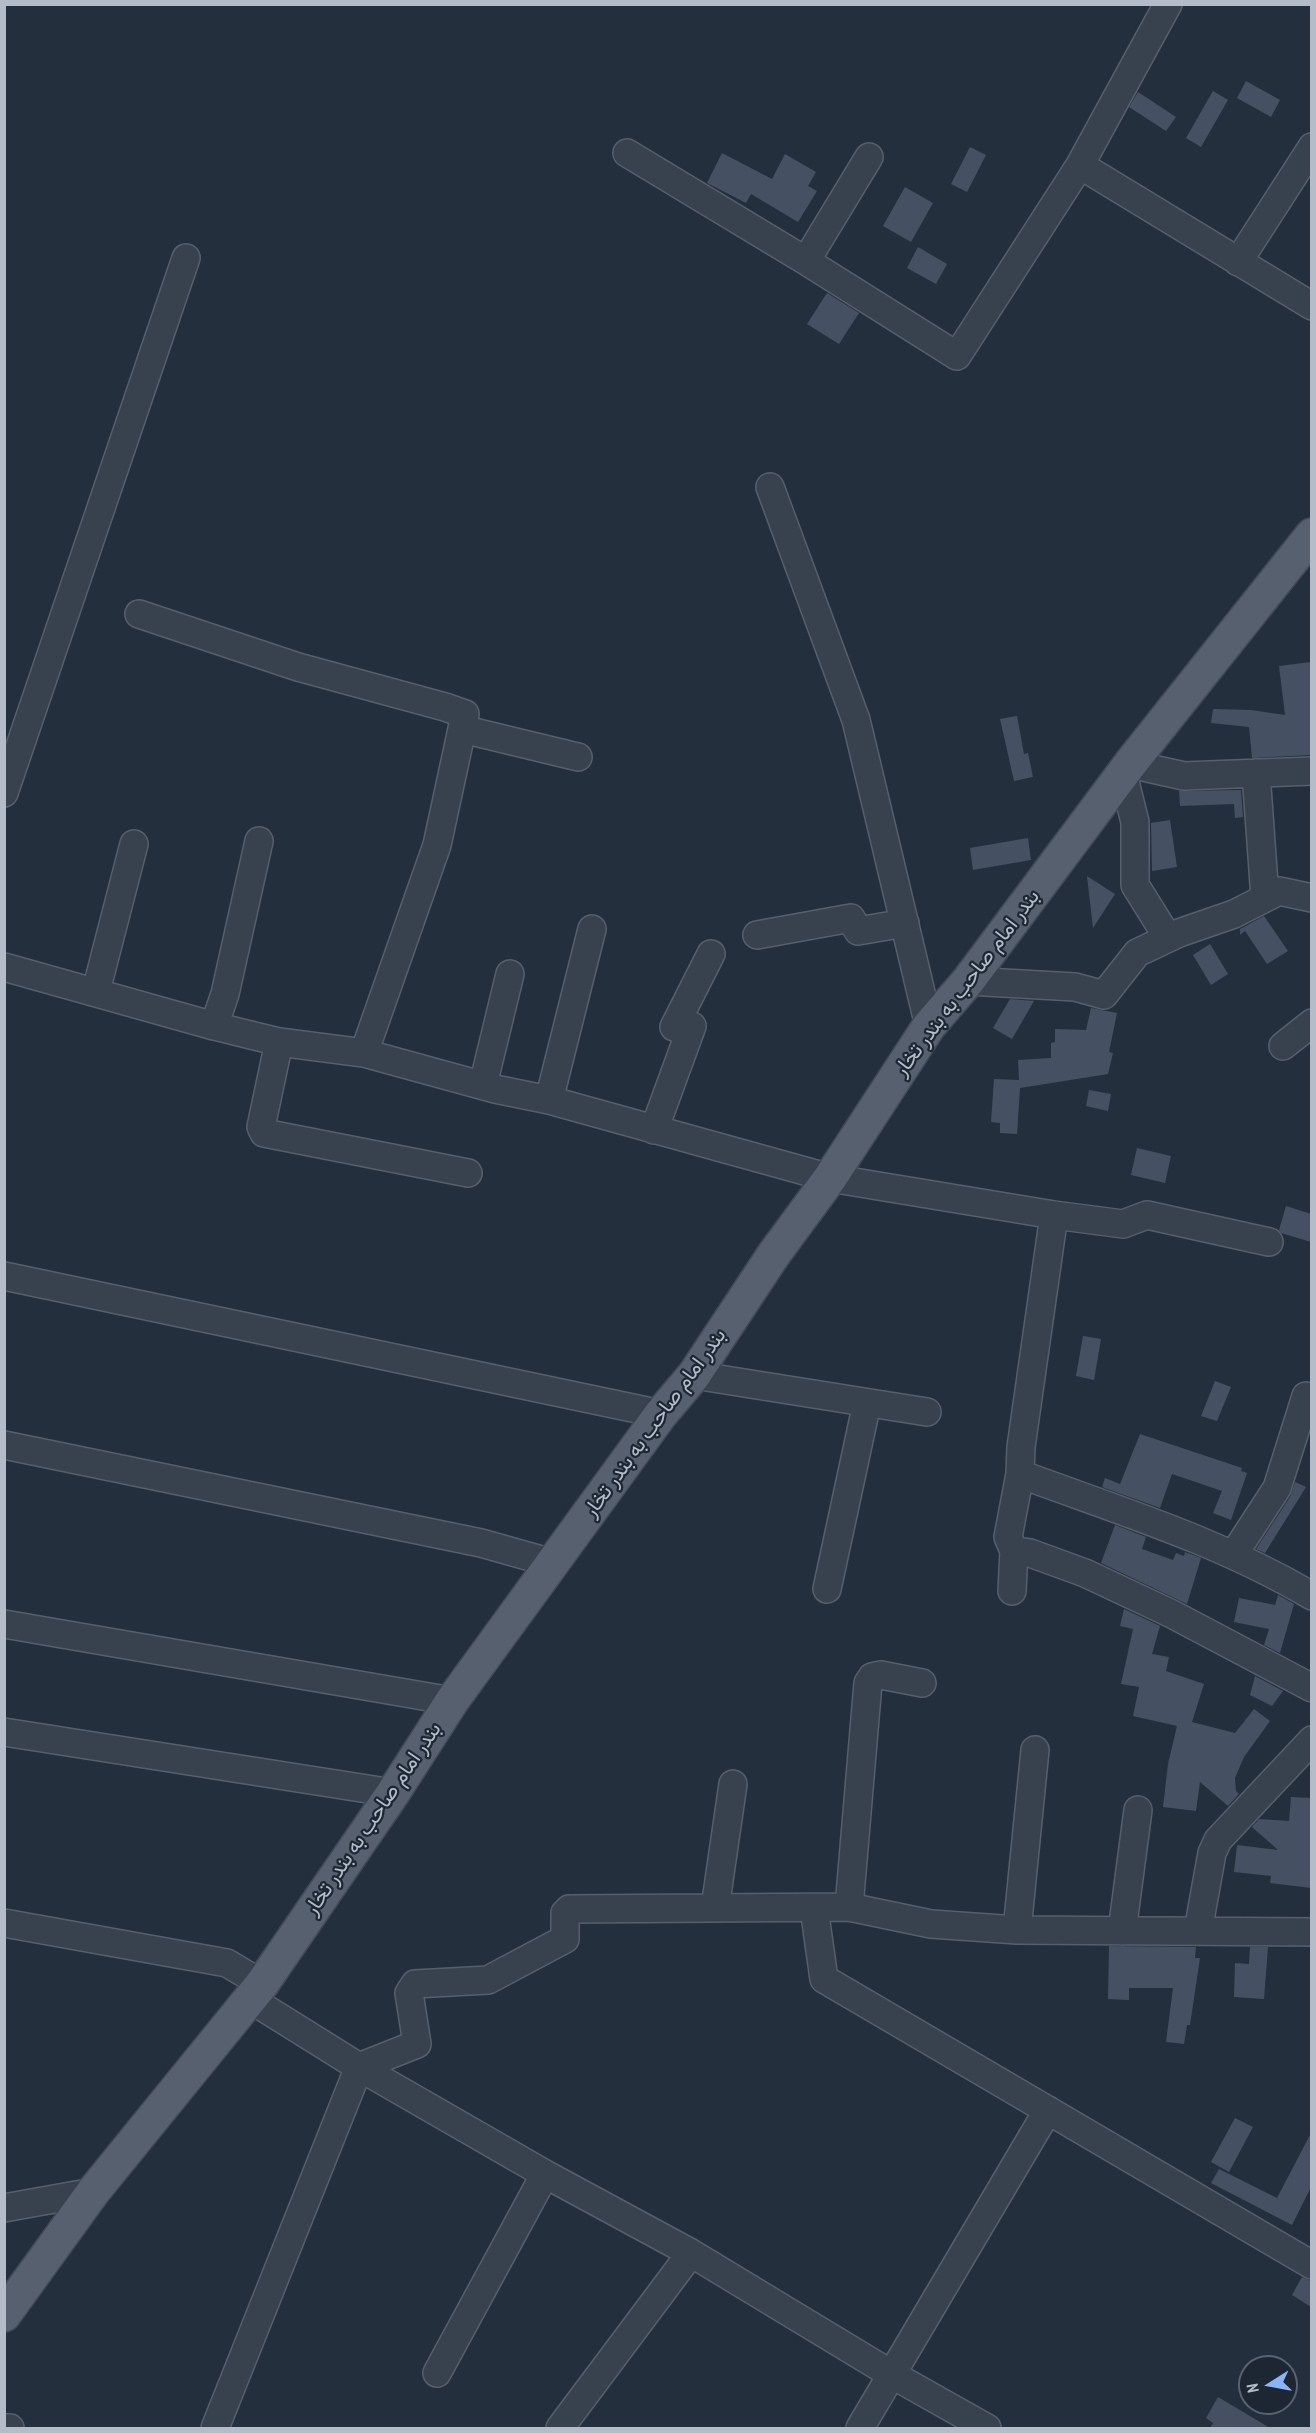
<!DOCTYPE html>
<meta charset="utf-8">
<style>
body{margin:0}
#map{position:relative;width:1316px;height:2433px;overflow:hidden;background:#242f3e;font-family:"PT Sans Narrow",sans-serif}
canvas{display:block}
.frame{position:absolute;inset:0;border:6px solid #b4bcc9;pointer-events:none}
.north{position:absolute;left:1238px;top:2355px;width:60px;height:60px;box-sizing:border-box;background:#1d2633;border:2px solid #59626f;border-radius:50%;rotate:259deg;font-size:16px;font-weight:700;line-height:24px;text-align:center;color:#b4bcc9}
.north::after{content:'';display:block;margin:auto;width:21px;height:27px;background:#8ab4f8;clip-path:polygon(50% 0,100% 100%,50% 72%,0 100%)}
</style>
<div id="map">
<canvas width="1316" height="2433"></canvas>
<div class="frame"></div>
<div class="north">N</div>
</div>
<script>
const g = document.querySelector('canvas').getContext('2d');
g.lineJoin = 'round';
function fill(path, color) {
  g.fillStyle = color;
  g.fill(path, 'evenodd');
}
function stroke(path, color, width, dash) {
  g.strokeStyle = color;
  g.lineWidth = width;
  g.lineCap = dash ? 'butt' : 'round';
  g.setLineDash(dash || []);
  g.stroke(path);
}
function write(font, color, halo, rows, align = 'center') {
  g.font = font + ' "PT Sans Narrow",Vazirmatn,sans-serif';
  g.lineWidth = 4.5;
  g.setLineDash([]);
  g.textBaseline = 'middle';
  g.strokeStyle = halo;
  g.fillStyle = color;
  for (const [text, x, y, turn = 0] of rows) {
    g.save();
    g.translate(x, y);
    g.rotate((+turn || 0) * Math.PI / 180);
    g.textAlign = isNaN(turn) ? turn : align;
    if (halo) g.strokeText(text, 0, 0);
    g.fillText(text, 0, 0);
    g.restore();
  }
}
const building = new Path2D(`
 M 1246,81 L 1280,100 L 1271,117 L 1237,98 Z
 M 1213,91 L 1228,100 L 1201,147 L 1186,138 Z
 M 1138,92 L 1176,117 L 1166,131 L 1129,107 Z
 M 970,147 L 986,155 L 967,192 L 951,184 Z
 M 722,153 L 772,179 L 785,154 L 816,172 L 808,186 L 817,191 L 798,222 L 751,194 L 746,203 L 707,183 Z
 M 905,187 L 933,203 L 911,242 L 883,226 Z
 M 918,247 L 947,264 L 936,284 L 907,268 Z
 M 827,293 L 859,313 L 839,344 L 807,324 Z
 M 1311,662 L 1311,755 L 1252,758 L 1249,727 L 1211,723 L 1213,709 L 1251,710 L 1285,715 L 1279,666 Z
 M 1017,716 L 1024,754 L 1028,753 L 1033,777 L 1014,781 L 1000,719 Z
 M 1241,790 L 1243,817 L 1235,818 L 1234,804 L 1180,806 L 1179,791 Z
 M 1170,820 L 1177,867 L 1152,871 L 1151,823 Z
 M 1028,838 L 1031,860 L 973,870 L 970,848 Z
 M 1087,876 L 1115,894 L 1093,928 Z
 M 1264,916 L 1288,951 L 1267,964 L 1245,931 L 1240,935 L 1240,929 Z
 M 1210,944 L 1228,974 L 1211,985 L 1193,955 Z
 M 1010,999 L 1034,1001 L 1012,1039 L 993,1028 Z
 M 1091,1008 L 1117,1013 L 1109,1052 L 1113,1053 L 1108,1074 L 1020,1088 L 1017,1134 L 1000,1133 L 1000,1123 L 991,1122 L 994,1079 L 1019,1080 L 1018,1060 L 1051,1058 L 1051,1043 L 1055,1042 L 1055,1029 L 1086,1030 Z
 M 1089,1090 L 1111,1094 L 1108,1111 L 1086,1106 Z
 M 1137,1148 L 1171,1156 L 1165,1183 L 1131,1175 Z
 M 1286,1206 L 1311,1214 L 1311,1242 L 1281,1233 L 1279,1230 Z
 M 1083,1336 L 1101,1339 L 1094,1380 L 1076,1376 Z
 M 1215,1381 L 1231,1387 L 1217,1421 L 1201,1416 Z
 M 1140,1434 L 1242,1468 L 1241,1471 L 1247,1473 L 1231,1520 L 1213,1513 L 1222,1491 L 1172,1474 L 1160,1508 L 1102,1487 L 1105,1478 L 1120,1484 Z
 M 1295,1482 L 1306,1487 L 1265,1553 L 1256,1549 L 1290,1497 Z
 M 1115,1525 L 1146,1537 L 1142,1549 L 1173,1560 L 1176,1553 L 1184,1556 L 1185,1552 L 1201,1558 L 1187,1604 L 1101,1563 Z
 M 1278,1595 L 1294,1604 L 1280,1653 L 1264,1645 L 1269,1629 L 1234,1622 L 1239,1598 L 1275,1605 Z
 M 1124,1609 L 1160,1626 L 1152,1654 L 1169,1657 L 1166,1671 L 1204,1684 L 1192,1722 L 1235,1733 L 1254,1709 L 1270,1721 L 1244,1757 L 1235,1778 L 1236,1791 L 1239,1794 L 1228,1806 L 1200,1782 L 1196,1811 L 1163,1807 L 1168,1764 L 1177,1726 L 1133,1716 L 1139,1687 L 1121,1684 L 1133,1629 L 1120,1626 Z
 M 1255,1676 L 1283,1691 L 1272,1706 L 1250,1695 Z
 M 1291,1797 L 1311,1798 L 1311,1888 L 1270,1883 L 1271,1876 L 1234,1872 L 1237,1845 L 1278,1850 L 1252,1827 L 1259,1819 L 1289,1821 Z
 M 1109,1946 L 1196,1947 L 1195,1958 L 1200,1958 L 1190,2025 L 1187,2025 L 1184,2044 L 1166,2042 L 1173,1988 L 1129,1988 L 1129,2000 L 1108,1999 Z
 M 1250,1947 L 1268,1947 L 1264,1999 L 1234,1997 L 1235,1963 L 1249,1964 Z
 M 1235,2118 L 1253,2127 L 1229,2172 L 1211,2162 Z
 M 1311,2133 L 1311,2187 L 1292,2225 L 1211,2183 L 1219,2169 L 1277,2198 Z
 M 1302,2277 L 1311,2281 L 1311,2307 L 1292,2295 Z
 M 1218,2397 L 1270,2428 L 1210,2428 L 1213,2423 L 1206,2418 Z`);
const minor = new Path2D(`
 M 627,153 L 806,261 L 957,356 L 1080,165 L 1168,4
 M 1080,165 L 1312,306
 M 806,261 L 869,157
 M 1238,262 L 1312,147
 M 770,487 L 856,720 L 929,1026
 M 139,614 L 298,667 L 445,707 L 465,714 L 462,729
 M 1130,764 L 1184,776 L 1312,771
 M 1256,773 L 1265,898
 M 1123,774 L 1135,822 L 1135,885 L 1168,938
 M 4,793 L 186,258
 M 757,935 L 851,918 L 858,931 L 905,923
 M 4,967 L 214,1026 L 279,1042 L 364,1053 L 495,1089 L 549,1100 L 830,1178 L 1054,1215 L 1123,1224 L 1147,1215 L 1269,1242
 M 968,981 L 1075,987 L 1104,995 L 1137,953 L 1179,933 L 1234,914 L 1279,891 L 1312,898
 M 96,991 L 134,844
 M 214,1026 L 225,994 L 259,841
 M 279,1042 L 261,1127 L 264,1133 L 468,1173
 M 1283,1046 L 1312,1023
 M 364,1053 L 437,845 L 462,729 L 578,757
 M 483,1085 L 510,974
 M 549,1100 L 592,929
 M 654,1130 L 692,1026 L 674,1027 L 711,954
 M 4,1276 L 661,1414
 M 694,1375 L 927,1412
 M 4,1445 L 481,1543 L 552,1563
 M 1020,1474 C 1120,1511 1219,1541 1312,1596
 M 1014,1551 L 1030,1553 L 1085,1573 L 1172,1614 L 1312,1688
 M 1234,1554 L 1277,1488 L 1306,1396
 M 827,1589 L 867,1403
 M 1012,1591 L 1014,1551 L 1008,1537 L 1020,1474 L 1021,1447 L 1054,1215
 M 4,1624 L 452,1701
 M 4,1732 L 393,1793
 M 849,1907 L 868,1683 L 872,1677 L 881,1675 L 922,1683
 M 715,1908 L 733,1784
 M 814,1908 L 824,1979 L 1312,2265
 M 4,1923 L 227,1963 L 262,1984
 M 1017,1930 L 1035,1750
 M 1122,1931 L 1138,1810
 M 1198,1931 L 1212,1853 L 1218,1840 L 1312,1740
 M 250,1999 L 359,2067 L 545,2174 L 691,2253 L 891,2374 L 987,2428
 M 4,2208 L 93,2192
 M 437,2373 L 545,2174
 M 4,2428 L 10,2428
 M 215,2428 L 359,2067 L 417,2044 L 409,1993 L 415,1984 L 488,1980 L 565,1939 L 565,1913 L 569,1909 L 849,1907 L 931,1924 L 1017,1930 L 1312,1932
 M 560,2428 L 691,2253
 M 860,2428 L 1048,2110`);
const major = new Path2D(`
 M 4,2315 L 93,2192 L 262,1984 L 393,1793 L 452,1701 L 661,1414 L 694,1375 L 774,1254 L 830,1178 L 929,1026 L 968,981 L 1130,764 L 1312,535`);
const streetNames = [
 ["بندر امام صاحب به بندر تخار",967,983,-53],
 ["بندر امام صاحب به بندر تخار",655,1423,-54],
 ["بندر امام صاحب به بندر تخار",373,1819,-56]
];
fill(building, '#455162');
stroke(minor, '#565f6c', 30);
stroke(major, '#414a57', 36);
stroke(minor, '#38414e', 27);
stroke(major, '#56606e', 33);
write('21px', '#b4bcc9', '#1d2633', streetNames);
</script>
